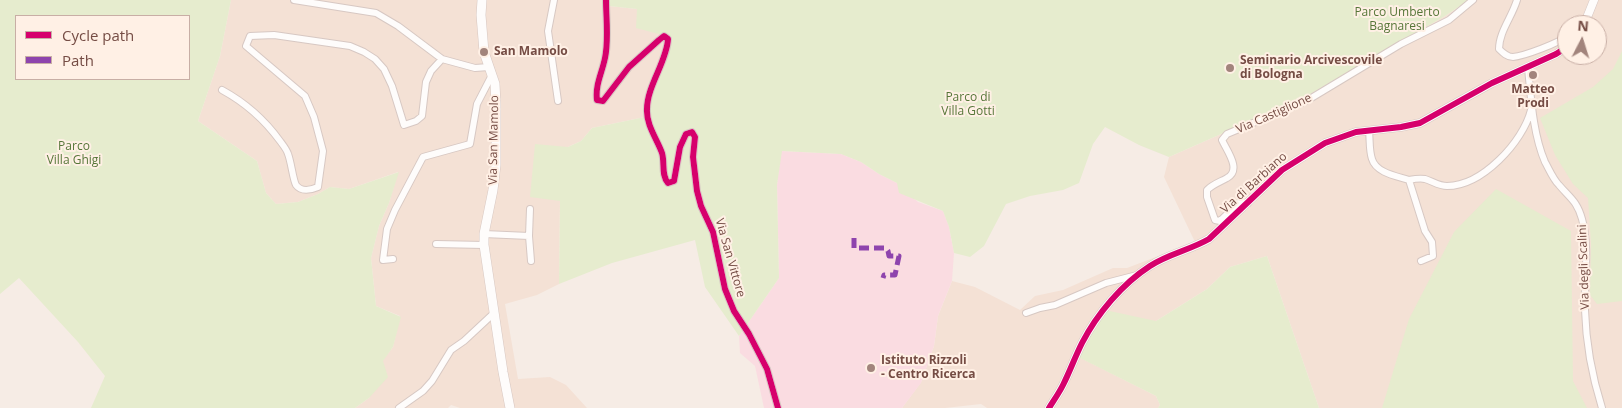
<!DOCTYPE html>
<style>
body{margin:0}
#map{position:relative;width:1622px;height:408px;overflow:hidden;background:#f6ece5;font-family:"Open Sans",sans-serif}
canvas{display:block}
.legend{position:absolute;left:15px;top:15px;width:175px;height:65px;box-sizing:border-box;background:#fff0e5;border:1px solid #c8aea5;margin:0;padding:6px 9px;list-style:none;font-size:15px;color:#754c44}
.legend li{display:flex;align-items:center;gap:10px;height:25px}
.legend b{width:25px;border:1px solid #c8aea5}
.north{position:absolute;left:1557px;top:15px;width:50px;height:50px;box-sizing:border-box;background:#fff0e5;border:1px solid #c8aea5;border-radius:50%;rotate:5deg;font-size:14px;font-weight:700;line-height:20px;text-align:center;color:#754c44}
.north::after{content:'';display:block;margin:auto;width:18px;height:22px;background:#a2847c;clip-path:polygon(50% 0,100% 100%,50% 72%,0 100%)}
</style>
<div id="map">
<canvas width="1622" height="408"></canvas>
<ul class="legend">
<li><b style="height:6px;background:#d6006c"></b>Cycle path</li>
<li><b style="height:6px;background:#8e44ad"></b>Path</li>
</ul>
<div class="north">N</div>
</div>
<script>
const g = document.querySelector('canvas').getContext('2d');
g.lineJoin = 'round';
function fill(path, color) {
  g.fillStyle = color;
  g.fill(path, 'evenodd');
}
function stroke(path, color, width, dash) {
  g.strokeStyle = color;
  g.lineWidth = width;
  g.lineCap = dash ? 'butt' : 'round';
  g.setLineDash(dash || []);
  g.stroke(path);
}
function write(font, color, halo, rows, align = 'center') {
  g.font = font + ' "Open Sans",sans-serif';
  g.lineWidth = 4;
  g.setLineDash([]);
  g.textBaseline = 'middle';
  g.strokeStyle = halo;
  g.fillStyle = color;
  for (const [text, x, y, turn = 0] of rows) {
    g.save();
    g.translate(x, y);
    g.rotate((+turn || 0) * Math.PI / 180);
    g.textAlign = isNaN(turn) ? turn : align;
    if (halo) g.strokeText(text, 0, 0);
    g.fillText(text, 0, 0);
    g.restore();
  }
}
const residential = new Path2D(`
 M 231,0 L 609,0 L 609,6 L 637,9 L 670,37 L 645,117 L 592,128 L 581,141 L 568,147 L 560,201 L 559,284 L 537,295 L 505,304 L 518,379 L 550,377 L 566,385 L 587,408 L 460,408 L 451,405 L 448,408 L 355,408 L 369,398 L 382,361 L 393,347 L 400,316 L 376,306 L 371,258 L 379,226 L 389,203 L 398,172 L 349,189 L 330,187 L 318,194 L 298,202 L 276,204 L 266,193 L 257,161 L 198,121 L 220,56 Z
 M 1469,0 L 1622,0 L 1622,408 L 1319,408 L 1267,256 L 1230,267 L 1207,289 L 1156,321 L 1077,356 L 1156,396 L 1160,405 L 1158,408 L 987,408 L 981,404 L 945,408 L 902,408 L 921,382 L 934,346 L 938,316 L 952,281 L 975,287 L 1020,310 L 1035,296 L 1063,290 L 1113,268 L 1127,268 L 1195,242 L 1164,177 L 1169,157 L 1305,97 L 1445,16 ZM 1567,25 L 1597,25 L 1597,55 L 1567,55 Z`);
const medical = new Path2D(`
 M 781,151 L 841,154 L 861,162 L 879,174 L 897,183 L 918,202 L 943,211 L 949,227 L 954,253 L 952,281 L 938,316 L 934,346 L 921,383 L 902,408 L 764,408 L 755,366 L 740,353 L 739,336 L 779,278 L 777,185 Z`);
const green = new Path2D(`
 M 0,0 L 231,0 L 220,56 L 198,121 L 257,161 L 266,193 L 276,204 L 298,202 L 318,194 L 330,187 L 349,189 L 399,172 L 389,203 L 379,226 L 371,258 L 376,306 L 401,317 L 393,347 L 383,361 L 388,377 L 369,398 L 355,408 L 91,408 L 105,376 L 78,342 L 19,278 L 0,294 ZM 189,16 L 189,79 L 16,79 L 16,16 Z
 M 609,0 L 1469,0 L 1445,16 L 1305,97 L 1169,157 L 1139,145 L 1105,127 L 1093,144 L 1079,183 L 1063,190 L 1030,196 L 1006,204 L 984,246 L 970,257 L 954,253 L 949,227 L 943,211 L 899,193 L 897,183 L 879,174 L 861,162 L 841,154 L 782,151 L 777,185 L 779,278 L 739,336 L 705,287 L 695,240 L 612,263 L 559,284 L 560,201 L 530,197 L 535,144 L 568,147 L 581,141 L 592,128 L 645,117 L 655,69 L 670,37 L 636,28 L 637,9 L 609,6 Z
 M 1622,51 L 1622,301 L 1597,304 L 1590,295 L 1591,244 L 1588,198 L 1573,184 L 1555,155 L 1540,118 L 1593,87 L 1613,69 Z
 M 1496,189 L 1571,231 L 1573,381 L 1587,408 L 1382,408 L 1409,319 L 1454,232 Z
 M 1267,256 L 1319,408 L 1158,408 L 1160,405 L 1156,396 L 1076,356 L 1105,310 L 1156,321 L 1207,289 L 1230,267 Z`);
const minor = new Path2D(`
 M 294,0 L 376,13 L 398,26 L 442,59 L 475,68 L 489,67
 M 554,0 L 548,31 L 558,101
 M 606,0 C 606,19 609,39 605,58 C 602,73 595,85 597,100 L 603,101 L 629,67 L 659,40 L 664,36 L 668,39 C 667,61 647,86 647,109 C 646,125 657,139 662,153 C 665,163 661,175 668,183 L 674,181 L 680,147 L 686,134 L 692,132 L 695,137 L 693,157 L 697,191 L 701,206 L 713,232 L 725,289 L 734,311 L 749,334 L 767,369 L 778,408
 M 1517,0 C 1512,17 1499,32 1499,49 C 1503,53 1507,57 1513,57 C 1524,56 1559,43 1567,36
 M 1528,68 C 1531,98 1533,134 1545,162 C 1549,169 1553,179 1559,185 C 1570,198 1577,201 1582,219 C 1590,247 1584,281 1585,310 C 1586,344 1592,376 1602,408
 M 222,90 C 246,103 264,119 280,141 C 283,145 287,150 288,154 C 291,161 293,180 296,185 C 301,192 311,190 318,187 L 323,151 L 314,117 L 305,96 L 246,46 L 250,36 L 274,35 L 350,46 L 364,52 L 375,59 L 384,69 L 392,86 L 404,125 L 416,121 L 422,116 L 426,82 L 431,71 L 442,59
 M 1369,131 C 1370,139 1369,150 1372,159 C 1376,173 1397,176 1409,180 L 1425,231 L 1432,242 L 1433,256 L 1421,261
 M 1409,180 C 1414,179 1420,178 1425,179 C 1432,181 1439,186 1447,186 C 1482,186 1523,142 1531,110
 M 1248,203 L 1240,202 L 1220,221 L 1215,220 L 1207,197 L 1207,190 C 1213,184 1220,182 1227,178 C 1242,170 1227,151 1222,140 L 1227,134 L 1308,100 L 1401,44 L 1449,20 L 1473,0
 M 530,209 L 529,236 L 531,261
 M 484,234 L 529,236
 M 436,244 L 484,245
 M 393,259 L 383,260 L 387,229 L 395,210 L 423,157 L 470,144 L 477,104 L 492,75
 M 1026,313 L 1040,308 L 1055,305 L 1106,283 L 1137,275
 M 399,408 L 423,391 L 432,381 L 451,350 L 464,341 L 493,314`);
const tertiary = new Path2D(`
 M 1584,25 L 1594,0
 M 1049,408 C 1054,400 1059,393 1063,385 C 1070,371 1075,357 1082,343 C 1097,314 1122,284 1150,266 C 1168,254 1190,250 1209,239 L 1282,170 L 1325,143 L 1356,132 L 1401,127 L 1420,123 L 1492,83 L 1556,54 L 1567,47`);
const secondary = new Path2D(`
 M 482,0 L 481,15 L 484,52 L 495,84 L 496,104 L 496,165 L 493,190 L 484,234 L 484,245 L 503,372 L 510,408`);
const quiet = new Path2D(`
 M 854,238 L 854,248 L 886,248 L 888,251 L 889,256 L 899,256 L 895,275 L 884,275 L 883,278`);
const cycleway = new Path2D(`
 M 606,0 C 606,19 609,39 605,58 C 602,73 595,85 597,100 L 603,101 L 629,67 L 659,40 L 664,36 L 668,39 C 667,61 647,86 647,109 C 646,125 657,139 662,153 C 665,163 661,175 668,183 L 674,181 L 680,147 L 686,134 L 692,132 L 695,137 L 693,157 L 697,191 L 701,206 L 713,232 L 725,289 L 734,311 L 749,334 L 767,369 L 778,408
 M 1049,408 C 1054,400 1059,393 1063,385 C 1070,371 1075,357 1082,343 C 1097,314 1122,284 1150,266 C 1168,254 1190,250 1209,239 L 1282,170 L 1325,143 L 1356,132 L 1401,127 L 1420,123 L 1492,83 L 1556,54 L 1567,47`);
const markers = [
 [484,52,5,"#a2847c"],
 [1230,68,5,"#a2847c"],
 [1533,75,5,"#a2847c"],
 [871,368,5,"#a2847c"]
];
const parkNames = [
 ["Parco Umberto",1397,13],
 ["Bagnaresi",1397,27],
 ["Parco di",968,98],
 ["Villa Gotti",968,112],
 ["Parco",74,147],
 ["Villa Ghigi",74,161]
];
const poiNames = [
 ["San Mamolo",494,52],
 ["Seminario Arcivescovile",1240,61],
 ["di Bologna",1240,75],
 ["Matteo",1533,90,"center"],
 ["Prodi",1533,104,"center"],
 ["Istituto Rizzoli",881,361],
 ["- Centro Ricerca",881,375]
];
const streetNames = [
 ["Via Castiglione",1274,114,-24],
 ["Via San Mamolo",494,140,-89],
 ["Via di Barbiano",1254,183,-42],
 ["Via San Vittore",730,258,74],
 ["Via degli Scalini",1584,267,-92]
];
fill(residential, '#f4e1d5');
fill(medical, '#fadce1');
fill(green, '#e6ecce');
stroke(minor, '#d7c8c3', 8);
stroke(tertiary, '#d7c8c3', 9);
stroke(secondary, '#d7c7c1', 10);
stroke(minor, '#fefcfb', 6);
stroke(tertiary, '#fefcfb', 8);
stroke(secondary, '#fefcfb', 9);
stroke(quiet, '#8e44ad', 5, [10, 5]);
stroke(cycleway, '#d6006c', 6);
for (const [x, y, r, color] of markers) {
  const dot = new Path2D();
  dot.arc(x, y, r, 0, 2 * Math.PI);
  g.fillStyle = color;
  g.fill(dot);
  stroke(dot, '#fff0e5', 2);
}
write('12px', '#567638', '#fff0e5', parkNames);
write('bold 12px', '#754c44', '#fff0e5', poiNames, 'left');
write('12px', '#754c44', '#fff0e5', streetNames);
</script>
